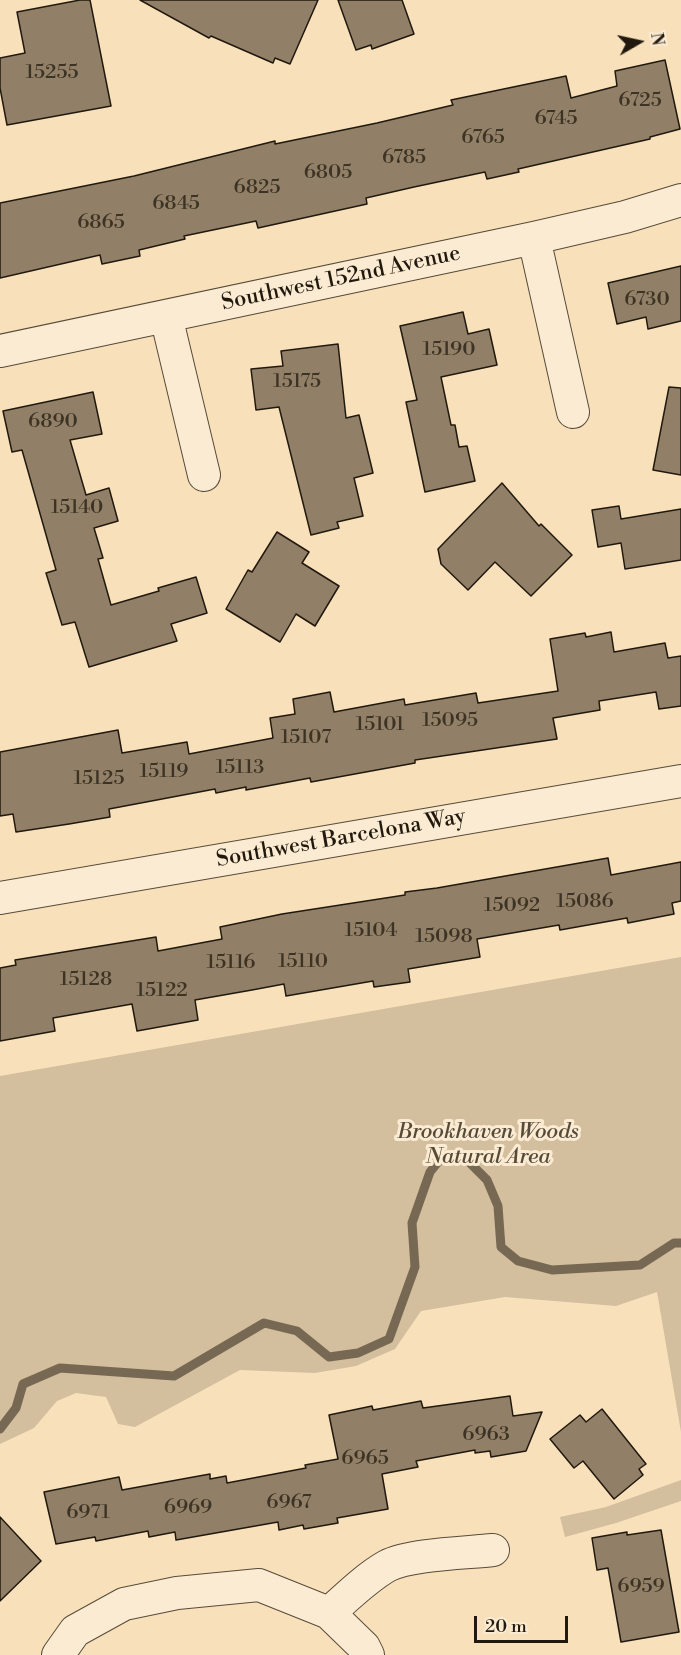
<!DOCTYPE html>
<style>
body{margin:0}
#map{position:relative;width:681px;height:1655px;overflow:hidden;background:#f8e0ba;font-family:"Libre Bodoni",serif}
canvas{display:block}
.north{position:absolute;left:609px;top:12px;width:60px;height:60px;-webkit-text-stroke:4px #faebd2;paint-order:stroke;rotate:81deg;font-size:16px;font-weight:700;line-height:24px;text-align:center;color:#21190e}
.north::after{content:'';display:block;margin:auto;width:21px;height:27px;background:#21190e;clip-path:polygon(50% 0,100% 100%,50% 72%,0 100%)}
.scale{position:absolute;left:474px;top:1616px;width:94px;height:27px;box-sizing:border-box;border:3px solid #21190e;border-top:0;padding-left:8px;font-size:18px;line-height:21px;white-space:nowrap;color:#21190e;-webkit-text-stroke:4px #faebd2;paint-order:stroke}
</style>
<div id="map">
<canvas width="681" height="1655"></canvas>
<div class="north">N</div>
<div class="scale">20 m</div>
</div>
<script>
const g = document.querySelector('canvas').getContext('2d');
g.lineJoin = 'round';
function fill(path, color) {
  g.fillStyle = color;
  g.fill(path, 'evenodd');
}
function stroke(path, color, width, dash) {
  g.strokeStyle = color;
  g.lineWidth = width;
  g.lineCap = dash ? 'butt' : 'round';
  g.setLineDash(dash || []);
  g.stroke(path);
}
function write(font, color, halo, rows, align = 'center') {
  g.font = font + ' "Libre Bodoni",serif';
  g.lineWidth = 6;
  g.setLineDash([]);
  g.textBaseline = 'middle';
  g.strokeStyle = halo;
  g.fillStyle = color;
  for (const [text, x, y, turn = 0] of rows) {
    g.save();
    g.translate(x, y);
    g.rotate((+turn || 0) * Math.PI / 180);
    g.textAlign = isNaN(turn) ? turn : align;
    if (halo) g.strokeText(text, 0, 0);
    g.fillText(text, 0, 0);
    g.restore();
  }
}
const green = new Path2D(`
 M 681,957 L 681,1432 L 657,1292 L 616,1306 L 505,1297 L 421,1311 L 395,1349 L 356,1366 L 315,1373 L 240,1370 L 135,1427 L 118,1424 L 106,1397 L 76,1393 L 57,1401 L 34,1428 L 0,1444 L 0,1076 Z
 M 681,1480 L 681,1501 L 616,1523 L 565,1537 L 560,1517 L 606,1507 Z`);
const stream = new Path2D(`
 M 0,1429 L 16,1408 L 23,1384 L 60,1368 L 174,1376 L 264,1323 L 297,1331 L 329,1357 L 358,1353 L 389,1339 L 415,1267 L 412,1223 L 430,1172 L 443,1156 L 466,1159 L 487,1180 L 498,1206 L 501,1247 L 518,1261 L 552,1270 L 640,1265 L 674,1243 L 681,1243`);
const building = new Path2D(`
 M 80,0 L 90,0 L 111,106 L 7,125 L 0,88 L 0,58 L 25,53 L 17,12 Z
 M 140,0 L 318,0 L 290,64 L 275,58 L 273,63 L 211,36 L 209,38 Z
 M 338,0 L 402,0 L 414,34 L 372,49 L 371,45 L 356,50 Z
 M 665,60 L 680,129 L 650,137 L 650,139 L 518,169 L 519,172 L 487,179 L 485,172 L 414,187 L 366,198 L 367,204 L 258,228 L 256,221 L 184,236 L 185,239 L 139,250 L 140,256 L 102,264 L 100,255 L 0,278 L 0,203 L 134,176 L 275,141 L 275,144 L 377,123 L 453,105 L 451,100 L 566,76 L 571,98 L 617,86 L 615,71 Z
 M 681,266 L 681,321 L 648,329 L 646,317 L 617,324 L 608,283 Z
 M 463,312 L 468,334 L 489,329 L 497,365 L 441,377 L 451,425 L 455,425 L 459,447 L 467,446 L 475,481 L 425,492 L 406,402 L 417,400 L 400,326 Z
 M 338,344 L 346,418 L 359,415 L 373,473 L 354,478 L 363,516 L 337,522 L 339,528 L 311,535 L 279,407 L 256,410 L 251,369 L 283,366 L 281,351 Z
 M 669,387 L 681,388 L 681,475 L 653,470 Z
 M 93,392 L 102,434 L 70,440 L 86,495 L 109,488 L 118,521 L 94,528 L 103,558 L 98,559 L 111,605 L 159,591 L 158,588 L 196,577 L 207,613 L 171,624 L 177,641 L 89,667 L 75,622 L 62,625 L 46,573 L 56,570 L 22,450 L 12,452 L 3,411 Z
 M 502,483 L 539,526 L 541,524 L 572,555 L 531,596 L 495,562 L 468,590 L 441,564 L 438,549 Z
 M 619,506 L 621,519 L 681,509 L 681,560 L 625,569 L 621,543 L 598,547 L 592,510 Z
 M 277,532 L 309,552 L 302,563 L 339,586 L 315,626 L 296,614 L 280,642 L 226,609 L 248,570 L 252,572 Z
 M 611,632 L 614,652 L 665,643 L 668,658 L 681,656 L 681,706 L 659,709 L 656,692 L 599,701 L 600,710 L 553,718 L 557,739 L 415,760 L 415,763 L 311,782 L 310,778 L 246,790 L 246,787 L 216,793 L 215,789 L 109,809 L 110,817 L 69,824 L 16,832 L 13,814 L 0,816 L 0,752 L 118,730 L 122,753 L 187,742 L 189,754 L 273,738 L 270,718 L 295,714 L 293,699 L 330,692 L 334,712 L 404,699 L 405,705 L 476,693 L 478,703 L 558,691 L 550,639 L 585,633 L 586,637 Z
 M 608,858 L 611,875 L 681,862 L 681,901 L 672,903 L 674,914 L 628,923 L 627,918 L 560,930 L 559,925 L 477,939 L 480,957 L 408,969 L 410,982 L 374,987 L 373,981 L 286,996 L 284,984 L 252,990 L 195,1000 L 198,1020 L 137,1031 L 132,1004 L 53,1018 L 55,1031 L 0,1041 L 0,968 L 16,965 L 15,960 L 156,937 L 158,951 L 222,939 L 220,927 L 282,914 L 405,895 L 405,892 L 437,888 Z
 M 510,1396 L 513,1416 L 542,1412 L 526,1451 L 491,1457 L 490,1451 L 475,1453 L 475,1450 L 416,1461 L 418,1467 L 382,1474 L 388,1509 L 337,1518 L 338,1523 L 304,1529 L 303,1525 L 279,1530 L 278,1522 L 176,1540 L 175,1532 L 149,1537 L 148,1531 L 96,1541 L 95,1537 L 56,1544 L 44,1492 L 119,1477 L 122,1490 L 210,1474 L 210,1479 L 226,1476 L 227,1483 L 306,1468 L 305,1465 L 338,1459 L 329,1415 L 372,1406 L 373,1410 L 421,1401 L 423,1408 Z
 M 602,1409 L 646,1464 L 639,1469 L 643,1475 L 614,1499 L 583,1461 L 574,1468 L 550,1439 L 580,1415 L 586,1422 Z
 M 0,1517 L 41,1561 L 0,1601 Z
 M 661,1530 L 679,1632 L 621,1642 L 608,1568 L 597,1570 L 592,1538 L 627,1532 L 627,1535 Z`);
const street = new Path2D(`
 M 534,238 L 573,412
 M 166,316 L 204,475
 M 0,351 L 534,238 L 625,217 L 681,200
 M 0,898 L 681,781
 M 329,1613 C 347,1597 366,1578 387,1566 C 410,1554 466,1553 493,1550
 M 58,1655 L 75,1631 L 124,1604 L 177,1593 L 259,1585 L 329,1613 L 364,1647 L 368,1655`);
const numberNames = [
 ["15255",52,73],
 ["6725",640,101],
 ["6745",556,119],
 ["6765",483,138],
 ["6785",404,158],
 ["6805",328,173],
 ["6825",257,188],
 ["6845",176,204],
 ["6865",101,223],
 ["6730",647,300],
 ["15190",449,350],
 ["15175",297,382],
 ["6890",53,422],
 ["15140",77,508],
 ["15095",450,721],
 ["15101",380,725],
 ["15107",306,738],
 ["15113",240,768],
 ["15119",164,772],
 ["15125",99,779],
 ["15086",585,902],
 ["15092",512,906],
 ["15104",371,931],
 ["15098",444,937],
 ["15110",303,962],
 ["15116",231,963],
 ["15128",86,980],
 ["15122",162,991],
 ["6963",486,1435],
 ["6965",365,1459],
 ["6967",289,1503],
 ["6969",188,1508],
 ["6971",88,1513],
 ["6959",641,1587]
];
const streetNames = [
 ["Southwest 152nd Avenue",341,279,-12],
 ["Southwest Barcelona Way",341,839,-10]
];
const parkNames = [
 ["Brookhaven Woods",488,1133],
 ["Natural Area",488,1158]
];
fill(green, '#d3be9d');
stroke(stream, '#766852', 9);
fill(building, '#918067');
stroke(building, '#21190e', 1.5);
stroke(street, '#574b39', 34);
stroke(street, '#faebd2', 32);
write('20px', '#3d3324', null, numberNames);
write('22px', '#21190e', '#faebd2', streetNames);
write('italic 22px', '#564b39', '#faebd2', parkNames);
</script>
